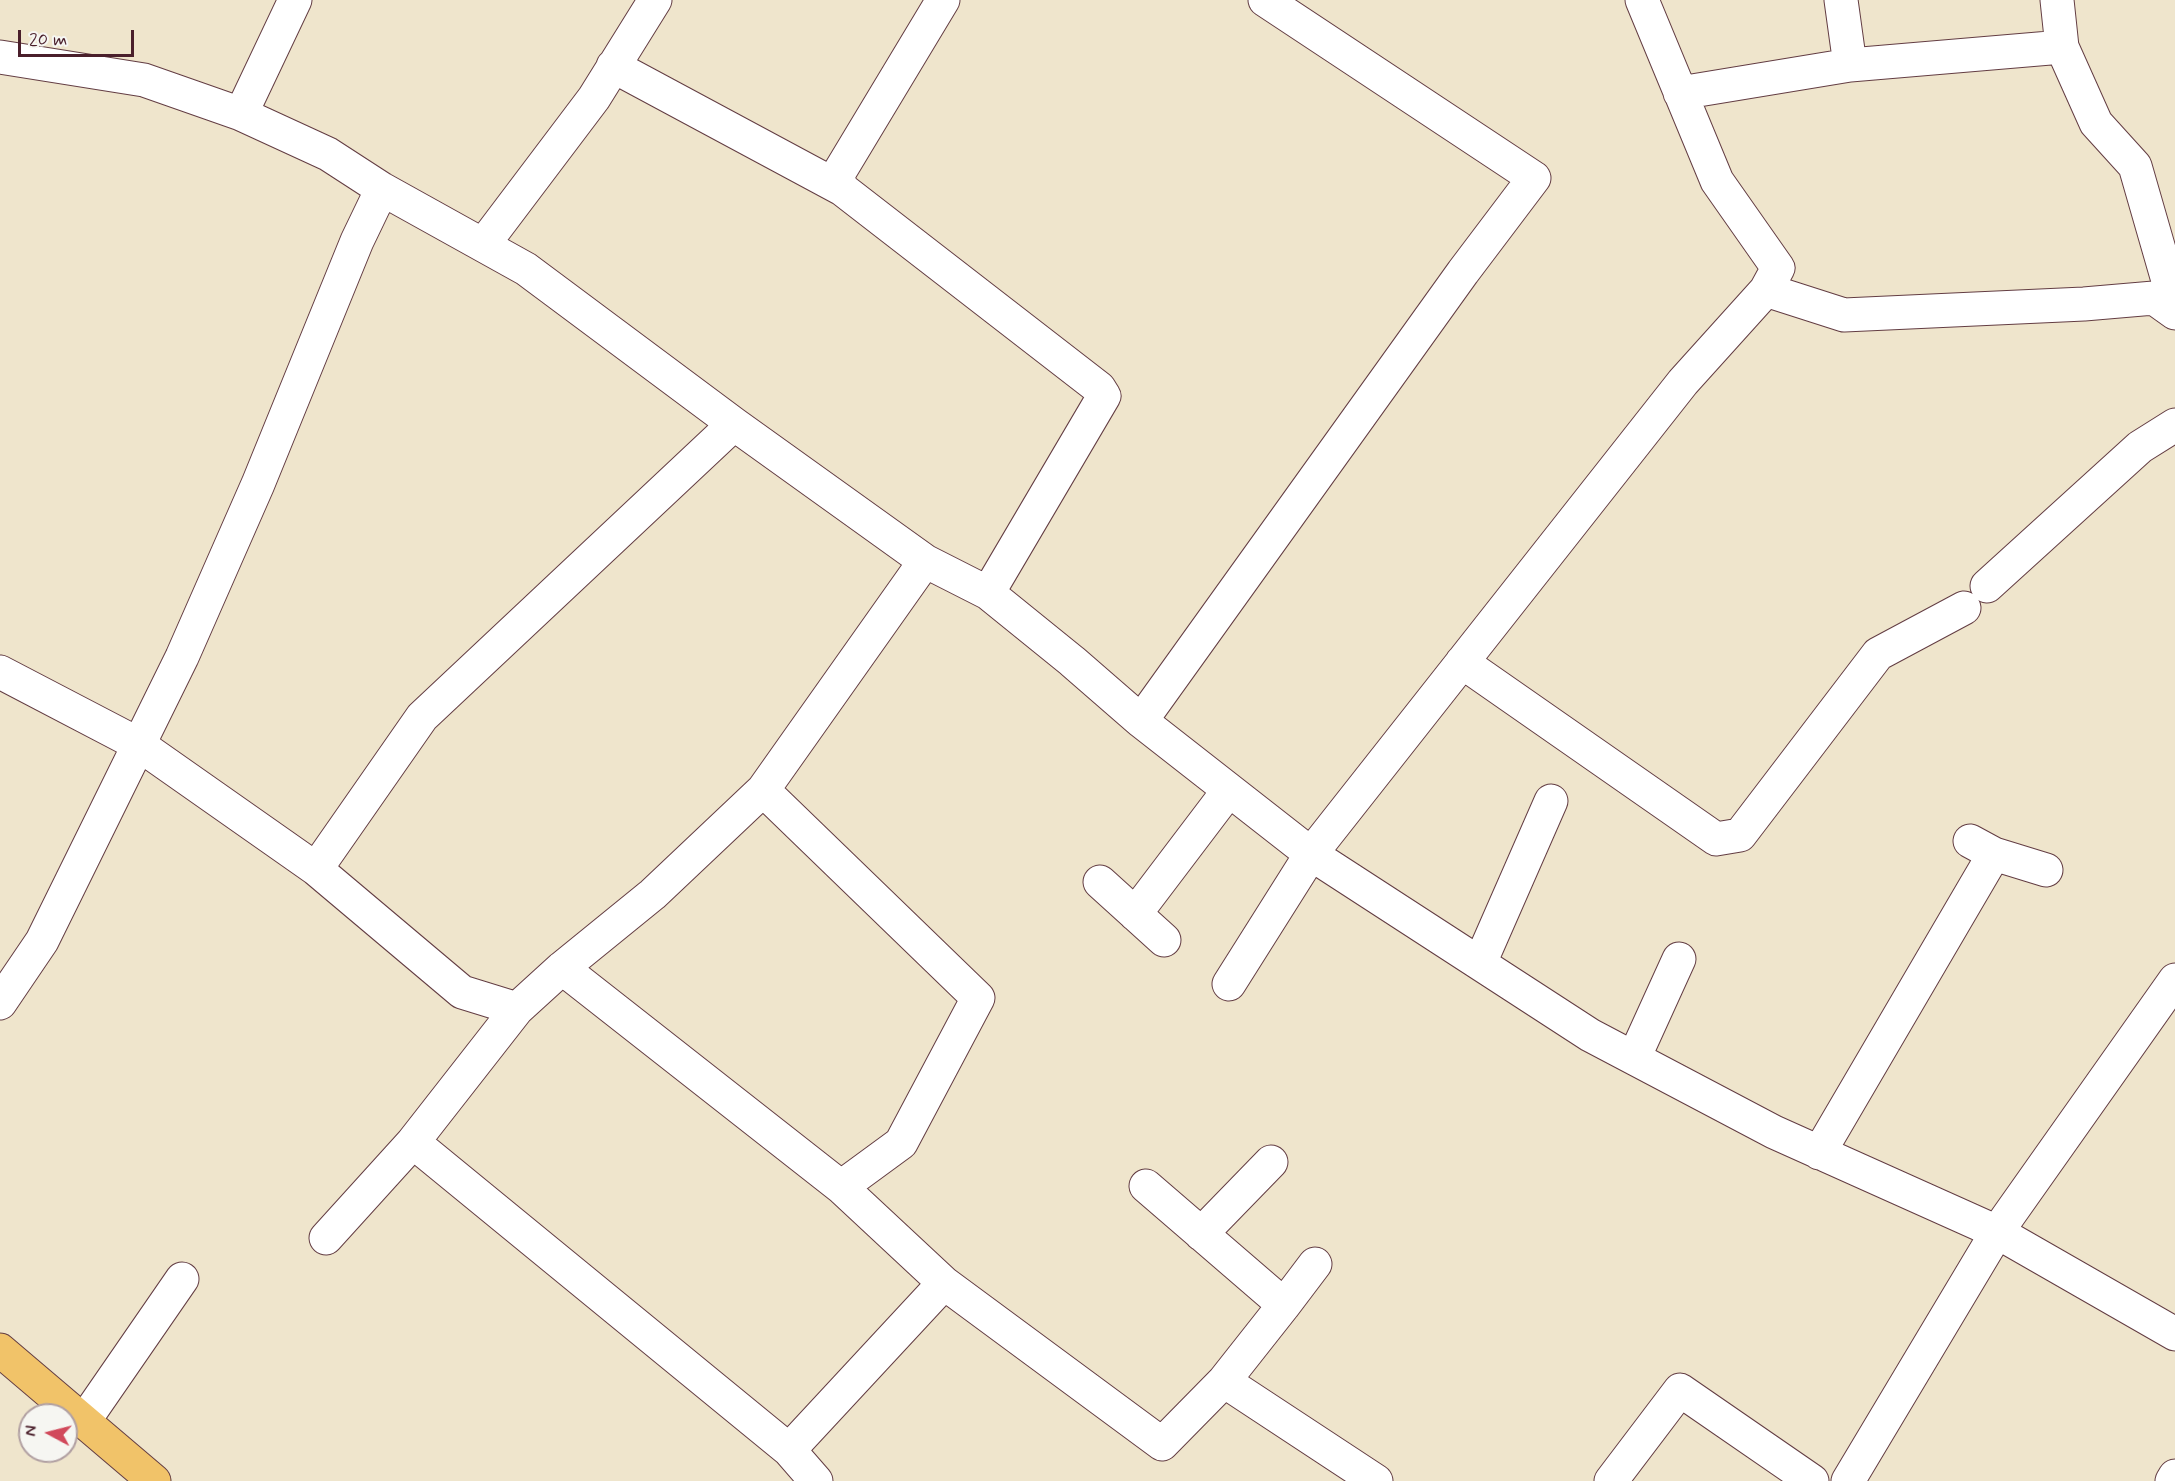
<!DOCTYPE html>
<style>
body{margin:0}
#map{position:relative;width:2175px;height:1481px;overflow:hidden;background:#efe5cc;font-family:Mynerve,sans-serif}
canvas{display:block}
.north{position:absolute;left:18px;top:1403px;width:60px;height:60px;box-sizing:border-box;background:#f6f6f2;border:2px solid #b1a0a2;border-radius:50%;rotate:277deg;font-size:16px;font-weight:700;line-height:24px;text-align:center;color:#4a1f2b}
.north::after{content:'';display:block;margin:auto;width:21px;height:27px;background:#d1495b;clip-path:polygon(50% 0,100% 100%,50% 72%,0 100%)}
.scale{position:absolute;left:18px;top:30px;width:116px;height:27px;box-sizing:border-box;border:3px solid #4a1f2b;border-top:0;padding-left:8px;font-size:18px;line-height:21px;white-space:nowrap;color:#4a1f2b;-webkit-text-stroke:4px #f6f6f2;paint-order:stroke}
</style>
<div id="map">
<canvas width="2175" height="1481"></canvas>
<div class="north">N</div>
<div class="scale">20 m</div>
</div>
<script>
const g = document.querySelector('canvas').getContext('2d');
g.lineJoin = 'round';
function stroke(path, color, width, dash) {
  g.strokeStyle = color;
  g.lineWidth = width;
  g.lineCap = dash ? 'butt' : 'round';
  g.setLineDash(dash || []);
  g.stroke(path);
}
const minor = new Path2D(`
 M 943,0 L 837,176 L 842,189 L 1099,388 L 1104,396 L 988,593
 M 1642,0 L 1717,181 L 1778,268 L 1766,290
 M 1841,0 L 1850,65
 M 2057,0 L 2062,47 L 2096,123 L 2135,166 L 2175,305
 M 0,57 L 144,80 L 241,114 L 328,154 L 382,189 L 526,269 L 734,424 L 925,561 L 988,593 L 1072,661 L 1141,721 L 1311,854 L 1590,1035 L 1774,1132 L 1997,1232 L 2175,1334
 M 613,66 L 842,189
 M 1680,93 L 1850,65 L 2062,47
 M 241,114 L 295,0
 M 483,245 L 594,98 L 655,0
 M 1987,586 L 2140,447 L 2175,425
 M 1462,662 L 1716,839 L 1740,835 L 1878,654 L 1964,608
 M 0,672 L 138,744 L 316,869 L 462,992 L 517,1009
 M 1141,721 L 1463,272 L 1534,178 L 1265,0
 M 763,790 L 978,998 L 901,1143 L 841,1187
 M 1970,841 L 1994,854 L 2046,870
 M 316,869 L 422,717 L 734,424
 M 1100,882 L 1164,940
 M 1135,914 L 1229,790
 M 1480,963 L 1551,801
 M 562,968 L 841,1187 L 944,1283 L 1162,1444 L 1224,1381 L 1284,1305
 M 1229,984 L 1311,854 L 1683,382 L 1766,290 L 1844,315 L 2084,304 L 2154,298 L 2175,313
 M 0,1003 L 42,941 L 182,657 L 258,484 L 357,241 L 382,189
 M 1634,1058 L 1679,959
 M 1819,1153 L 1994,854
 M 1146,1186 L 1284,1305 L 1315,1264
 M 1201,1234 L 1271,1162
 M 326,1238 L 413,1142
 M 1224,1381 L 1376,1481
 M 84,1421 L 182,1279
 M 789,1450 L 944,1283
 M 816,1481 L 789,1450 L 413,1142 L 517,1009 L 562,968 L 653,894 L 763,790 L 925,561
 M 1611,1481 L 1680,1390 L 1812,1481
 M 1848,1481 L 1997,1232 L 2175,980
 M 2172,1481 L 2175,1476`);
const major = new Path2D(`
 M 0,1350 L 154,1481`);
stroke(minor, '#633d43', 35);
stroke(major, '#633d43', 35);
stroke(minor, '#fff', 33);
stroke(major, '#f1c369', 33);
</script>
